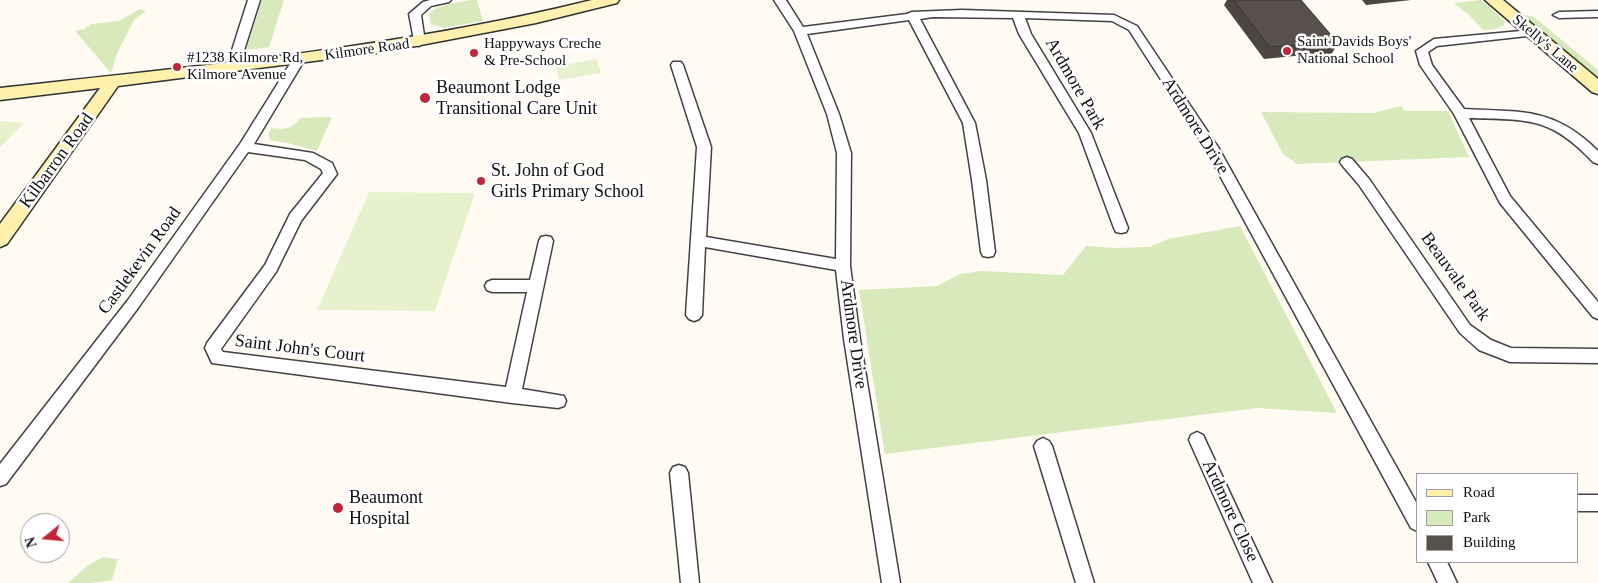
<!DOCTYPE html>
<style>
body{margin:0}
#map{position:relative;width:1598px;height:583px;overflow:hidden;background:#fffbf2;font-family:"Times New Roman",serif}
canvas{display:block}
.legend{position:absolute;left:1416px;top:473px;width:162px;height:90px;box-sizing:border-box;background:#fff;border:1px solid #9f9f9f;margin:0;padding:6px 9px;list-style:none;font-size:15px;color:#0f0f0f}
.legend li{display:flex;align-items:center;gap:10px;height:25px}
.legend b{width:25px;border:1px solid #9f9f9f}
.north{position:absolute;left:20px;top:513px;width:50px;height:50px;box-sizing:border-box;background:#fff;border:1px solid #9f9f9f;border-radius:50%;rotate:253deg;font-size:14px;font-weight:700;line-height:20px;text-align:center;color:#0f0f0f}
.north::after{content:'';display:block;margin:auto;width:18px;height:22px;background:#c12638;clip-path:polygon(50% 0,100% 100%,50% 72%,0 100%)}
</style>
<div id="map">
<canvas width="1598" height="583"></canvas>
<ul class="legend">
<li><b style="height:6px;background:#fff0ad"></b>Road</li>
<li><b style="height:14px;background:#d6eabb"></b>Park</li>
<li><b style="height:14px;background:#58504c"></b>Building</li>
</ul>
<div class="north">N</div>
</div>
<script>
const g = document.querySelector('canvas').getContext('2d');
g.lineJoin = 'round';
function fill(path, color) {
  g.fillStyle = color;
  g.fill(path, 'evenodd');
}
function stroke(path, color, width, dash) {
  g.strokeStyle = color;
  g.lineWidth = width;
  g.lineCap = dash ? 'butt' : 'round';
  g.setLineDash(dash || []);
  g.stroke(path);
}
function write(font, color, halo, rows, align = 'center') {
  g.font = font + ' "Times New Roman",serif';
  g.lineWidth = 5;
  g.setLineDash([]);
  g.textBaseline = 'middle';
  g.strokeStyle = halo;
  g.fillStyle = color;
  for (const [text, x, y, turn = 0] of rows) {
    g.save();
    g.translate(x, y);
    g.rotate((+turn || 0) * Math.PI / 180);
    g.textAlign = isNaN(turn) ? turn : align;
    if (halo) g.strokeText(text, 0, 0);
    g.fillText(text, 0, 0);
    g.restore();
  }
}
const green = new Path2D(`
 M 262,0 L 284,0 L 269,47 L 246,50 Z
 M 470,0 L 477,0 L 483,21 L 443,28 L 431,24 L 429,14 C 438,4 457,3 470,0 Z
 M 1481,0 L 1505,21 L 1504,25 L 1496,29 L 1483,30 L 1469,15 L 1454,3 Z
 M 140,9 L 146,11 L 134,20 L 117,53 L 111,73 L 75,31 L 84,29 L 91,24 L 119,21 Z
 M 1518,13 L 1534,17 L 1598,70 L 1598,81 Z
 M 1401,106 L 1405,111 L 1448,111 L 1469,157 L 1297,164 L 1283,154 L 1261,112 L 1374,113 Z
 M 332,117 L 317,151 L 288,143 L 272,141 C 267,136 268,134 272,128 C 284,130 293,129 300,118 Z
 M 1240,226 L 1337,413 L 1257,408 L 885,454 L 859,290 L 937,286 L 960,274 L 981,271 L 1063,275 L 1086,246 L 1115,248 L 1150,247 L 1168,239 Z
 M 103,557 L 118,559 L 112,580 L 91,583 L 68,583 L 87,566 Z`);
const pitch = new Path2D(`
 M 597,59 L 601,73 L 559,80 L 556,66 Z
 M 0,121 L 24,123 L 0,148 Z
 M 369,192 L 475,193 L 435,311 L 317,310 Z`);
const street = new Path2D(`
 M 248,0 L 260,0 L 239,66 L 233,70 L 227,66 Z
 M 430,0 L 451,0 L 449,2 L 431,6 L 421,15 L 425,42 L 419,46 L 415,45 L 409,14 L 423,2 Z
 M 774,0 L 786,0 L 803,27 L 907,14 L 912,12 L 962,10 L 1114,15 L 1137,26 L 1218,147 L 1417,504 L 1417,531 L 1411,528 L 1205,148 L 1129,30 L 1112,21 L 1025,18 L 1031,34 L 1091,133 L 1128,228 L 1126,232 L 1121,233 L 1116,232 L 1114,228 L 1079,133 L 1019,34 L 1013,18 L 933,17 L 920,19 L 975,123 L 986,180 L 995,252 L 993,256 L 988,257 L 983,256 L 981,252 L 972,180 L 963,123 L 909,20 L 807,34 L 839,114 L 851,153 L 850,266 L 860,339 L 900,583 L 882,583 L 844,339 L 836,270 L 705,247 L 702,315 L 699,319 L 694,321 L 689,319 L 686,315 L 697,147 L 671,65 L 673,62 L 681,62 L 683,65 L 711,147 L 706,237 L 836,259 L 837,153 L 827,114 L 794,31 Z
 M 1598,11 L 1598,17 L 1559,18 L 1553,15 L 1559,12 Z
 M 1532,30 L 1538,33 L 1536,35 L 1437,46 L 1428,52 L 1432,65 L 1464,109 C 1521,112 1554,107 1598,151 L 1598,164 L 1593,162 C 1550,116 1528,120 1469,118 L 1510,196 L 1598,302 L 1598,319 L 1593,317 L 1500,203 L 1454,114 L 1420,65 L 1416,51 L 1434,39 Z
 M 299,55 L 305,59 L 254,144 L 313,153 L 332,163 L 337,174 L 301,221 L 276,272 L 221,349 L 223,352 L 506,387 L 527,292 L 492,292 L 487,290 L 485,286 L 487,282 L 492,280 L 530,280 L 539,241 L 541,237 L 546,236 L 551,237 L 553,241 L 522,389 L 564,396 L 566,401 L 564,406 L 558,408 L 512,403 L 212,363 L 205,348 L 207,343 L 265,265 L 290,214 L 323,173 L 321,169 L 305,160 L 248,152 L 138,308 L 6,484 L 0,486 L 0,464 L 128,300 L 240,144 L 293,59 Z
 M 1347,157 L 1352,159 L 1369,179 L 1470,325 L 1491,340 L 1511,348 L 1598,349 L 1598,363 L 1510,362 L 1479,350 L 1460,333 L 1359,185 L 1342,165 L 1340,162 L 1342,159 Z
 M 1197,432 L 1203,435 L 1272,583 L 1253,583 L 1189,440 L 1191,435 Z
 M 1043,438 L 1049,441 L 1052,446 L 1094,583 L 1076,583 L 1034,446 L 1037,441 Z
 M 679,465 L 685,467 L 688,473 L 699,583 L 681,583 L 670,473 L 673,467 Z
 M 1577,495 L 1598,495 L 1598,511 L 1577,511 Z
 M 1428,562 L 1447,562 L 1457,583 L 1438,583 Z`);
const secondary = new Path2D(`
 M 592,0 L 619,0 L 617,3 L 536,23 L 384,52 L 118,86 L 7,244 L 0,247 L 0,224 L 100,88 L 0,100 L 0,88 C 198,66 397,48 592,0 Z
 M 1485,0 L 1503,0 L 1598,79 L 1598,94 L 1592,92 Z`);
const wall = new Path2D(`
 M 1227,0 L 1301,0 L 1338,43 L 1331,55 L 1316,56 L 1315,54 L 1264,59 L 1224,5 Z
 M 1362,0 L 1411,0 L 1366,5 Z`);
const building = new Path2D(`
 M 1234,0 L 1301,0 L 1338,43 L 1323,44 L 1322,43 L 1270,47 Z`);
const markers = [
 [1287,51,5,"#c12638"],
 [474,53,5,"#c12638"],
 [177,67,5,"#c12638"],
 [425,98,6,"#c12638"],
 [481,181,5,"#c12638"],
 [338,508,6,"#c12638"]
];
const farPoinames = [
 ["Saint Davids Boys'",1297,42],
 ["National School",1297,59],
 ["Happyways Creche",484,44],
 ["& Pre-School",484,61],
 ["#1238 Kilmore Rd,",187,58],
 ["Kilmore Avenue",187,75]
];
const farStreetnames = [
 ["Skelly's Lane",1545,44,40],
 ["Kilmore Road",367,50,-8]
];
const streetNames = [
 ["Ardmore Park",1075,84,60],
 ["Ardmore Drive",1195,126,58],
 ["Kilbarron Road",57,161,-54],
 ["Castlekevin Road",140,261,-54],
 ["Beauvale Park",1455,277,54],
 ["Ardmore Drive",853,334,82],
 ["Saint John's Court",300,349,7],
 ["Ardmore Close",1230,511,65]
];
const poiNames = [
 ["Beaumont Lodge",436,88],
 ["Transitional Care Unit",436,109],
 ["St. John of God",491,171],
 ["Girls Primary School",491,192],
 ["Beaumont",349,498],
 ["Hospital",349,519]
];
fill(green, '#d6eabb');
fill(pitch, '#e7f1cd');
stroke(street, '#424242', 3);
stroke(secondary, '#313131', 3);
fill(street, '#fff');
fill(secondary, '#fff0ad');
fill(wall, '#4c4541');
fill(building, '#58504c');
stroke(building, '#3e3835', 1);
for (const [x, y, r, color] of markers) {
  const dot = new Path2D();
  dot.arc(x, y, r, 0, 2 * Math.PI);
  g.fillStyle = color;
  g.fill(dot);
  stroke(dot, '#fff', 2);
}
write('15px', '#0f0f0f', '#fff', farPoinames, 'left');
write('15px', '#0f0f0f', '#fff', farStreetnames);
write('18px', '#0f0f0f', '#fff', streetNames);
write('18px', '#0f0f0f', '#fff', poiNames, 'left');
</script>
